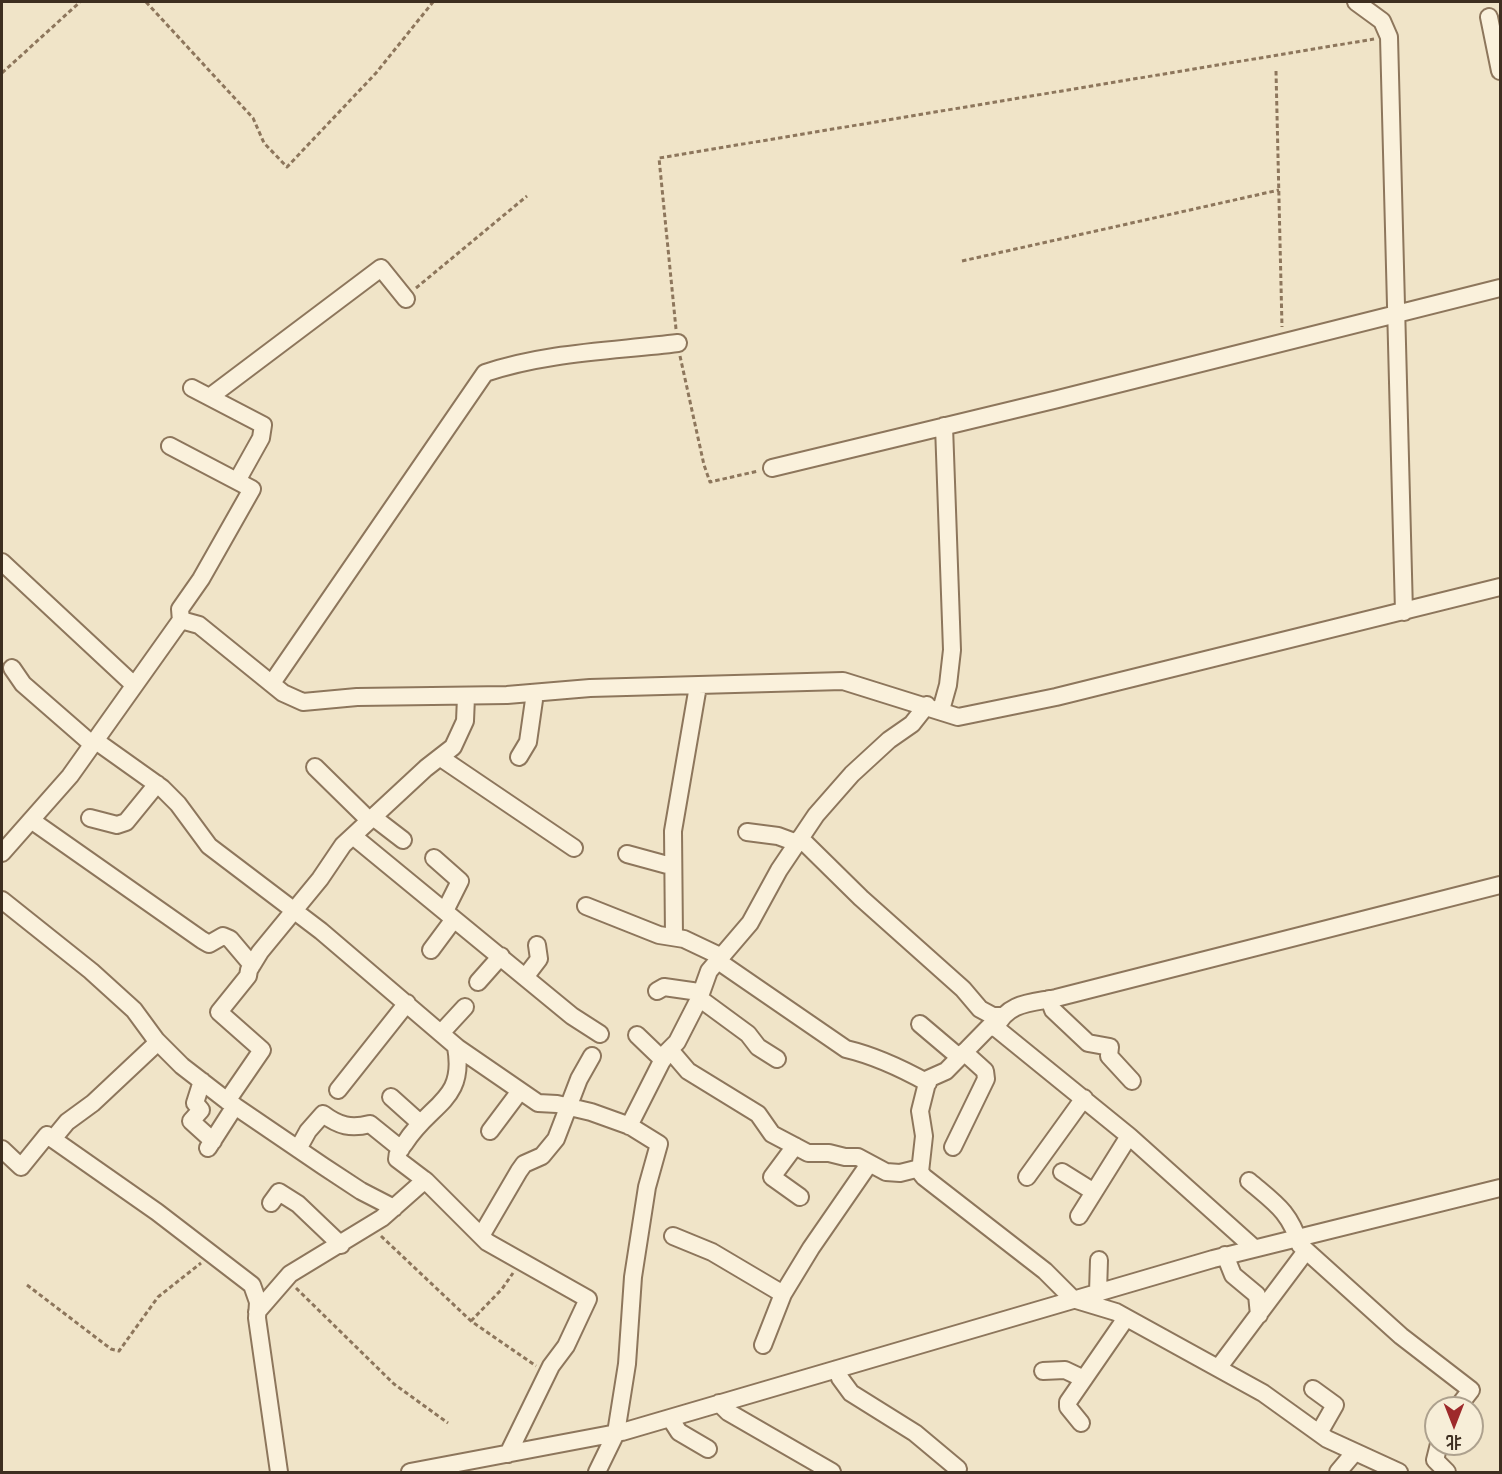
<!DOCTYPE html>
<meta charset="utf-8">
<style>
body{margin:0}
#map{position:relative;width:1502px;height:1474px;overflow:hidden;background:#f0e4c8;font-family:"Noto Serif","Noto Sans SC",serif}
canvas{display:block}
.frame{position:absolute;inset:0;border:3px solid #3d2e20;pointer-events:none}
.north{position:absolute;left:1424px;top:1396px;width:60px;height:60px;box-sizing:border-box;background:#f7eed8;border:2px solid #ada18e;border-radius:50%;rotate:180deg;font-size:16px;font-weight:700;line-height:24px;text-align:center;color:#3d2e20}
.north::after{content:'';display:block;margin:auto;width:21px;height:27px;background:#9e2a2b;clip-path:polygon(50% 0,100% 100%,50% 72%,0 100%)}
</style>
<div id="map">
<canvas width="1502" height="1474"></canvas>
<div class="frame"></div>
<div class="north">北</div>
</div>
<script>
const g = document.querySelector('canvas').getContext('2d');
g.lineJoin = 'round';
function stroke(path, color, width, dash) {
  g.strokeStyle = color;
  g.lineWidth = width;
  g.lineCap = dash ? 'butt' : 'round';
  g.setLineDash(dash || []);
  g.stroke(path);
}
const path = new Path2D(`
 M 146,2 L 253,118 L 264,143 L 287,167 L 376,73 L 433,2
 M 1276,71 L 1282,327
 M 2,73 L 80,2
 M 962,261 L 1279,190
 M 416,288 L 527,196
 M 676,329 L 659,158 L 1374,39
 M 680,356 L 704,465 L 710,482 L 758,471
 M 381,1236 L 471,1321 L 536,1366
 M 27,1285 L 111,1349 L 119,1351 L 158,1297 L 201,1263
 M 296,1288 L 394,1384 L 448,1423
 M 471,1321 L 502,1289 L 513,1273`);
const minor = new Path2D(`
 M 1356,2 L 1382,21 L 1389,37 L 1404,612
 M 1489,17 L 1500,71
 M 192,388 L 263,425 L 261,438 L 237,481
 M 211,396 L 381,268 L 406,299
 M 170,446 L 252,489 L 201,579 L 180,609 L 181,621
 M 772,468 L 1058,399 L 1500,288
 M 2,562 L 134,685
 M 12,668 L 23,684 L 93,745
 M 272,683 L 485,373 C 547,352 614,351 678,343
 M 941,710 L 948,685 L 952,650 L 944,426
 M 96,741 L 162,788 L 178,804 L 209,846 L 321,931 L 458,1048 L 538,1103 L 557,1104 L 591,1112 L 630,1126 L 659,1144 L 647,1187 L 633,1277 L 627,1364 L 616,1433 L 597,1472
 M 519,757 L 528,742 L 535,693
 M 441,758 L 574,848
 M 315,767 L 369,820
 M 373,817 L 403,840
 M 90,818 L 117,825 L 126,822 L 157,784
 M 31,820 L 202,940 L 209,944 L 223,936 L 230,939 L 252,965
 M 747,832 L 778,836 L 797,843
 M 353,836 L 572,1016 L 600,1034
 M 800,838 L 861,898 L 963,989 L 980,1009 L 993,1016 L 1002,1016
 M 2,853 L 70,776 L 181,620 L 199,625 L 283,693 L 303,702 L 357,697 L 507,695 L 590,688 L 843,681 L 958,717 L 1056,697 L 1500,587
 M 627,854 L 671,866
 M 434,858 L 460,881 L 445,911
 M 2,900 L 91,971 L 134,1010 L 156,1040 L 182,1066 L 226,1100 L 323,1166 L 361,1191 L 394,1208
 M 586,906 L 659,935 L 684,939 L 722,957
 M 674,937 L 673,831 L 698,686
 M 431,950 L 454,919
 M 718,961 L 846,1049 C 876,1056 901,1068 928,1083
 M 526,976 L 539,959 L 537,945
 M 478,982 L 501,956
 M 657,991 L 664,987 L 699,992
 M 699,998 L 748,1034 L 758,1047 L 777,1059
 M 1049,999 L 1053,1010 L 1088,1043 L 1110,1047 L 1109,1056 L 1132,1081
 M 920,1024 L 959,1057
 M 996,1028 L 989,1027 L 946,1071 L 928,1079 L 920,1111 L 924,1136 L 920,1172 L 924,1177 L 1045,1271 L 1073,1299 L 1116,1312 L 1263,1393 L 1327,1439 L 1399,1472
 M 441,1033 L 465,1007
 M 637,1035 L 663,1060
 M 456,1047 C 466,1101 430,1103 405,1143 C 401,1148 397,1152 397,1159 L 426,1181 L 487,1242 L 588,1299 L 566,1346 L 551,1366 L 508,1454
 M 670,1050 L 688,1071 L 758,1114 L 772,1134 L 808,1153 L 829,1153 L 845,1157 L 858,1157 L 886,1172 L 900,1173 L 920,1168
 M 202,1081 L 195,1103 L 201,1110 L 191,1121 L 213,1141
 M 338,1090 L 407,1003
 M 391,1097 L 420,1123
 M 227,1101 L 262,1050 L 219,1012 L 248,976 L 249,970 L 260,952 L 320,879 L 343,845 L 426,768 L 453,747 L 465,721 L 466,697
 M 629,1126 L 666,1053 L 677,1042 L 699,999 L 709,971 L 750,923 L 779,870 L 816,815 L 852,774 L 889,740 L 912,724 L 927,705
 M 490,1131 L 520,1091
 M 53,1139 L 67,1122 L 93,1103 L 158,1042
 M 795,1146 L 772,1177 L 800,1197
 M 953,1147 L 986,1079 L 985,1071 L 964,1052
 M 208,1148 L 235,1106
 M 2,1149 L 21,1167 L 47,1135 L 157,1212 L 252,1285 L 258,1302 L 257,1318 L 279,1472
 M 298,1149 L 308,1131 L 323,1114 C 339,1126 351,1129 370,1124 L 401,1149
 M 1062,1172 L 1094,1192
 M 1027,1177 L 1084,1098
 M 1249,1181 C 1276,1204 1289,1211 1300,1245 L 1401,1336 L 1471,1390 L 1457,1408
 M 271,1203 L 279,1192 L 298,1204 L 341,1245
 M 1079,1216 L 1129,1136
 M 481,1236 L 519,1171 L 524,1164 L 542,1156 L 556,1139 L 579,1079 L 592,1056
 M 673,1236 L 712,1252 L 783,1294
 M 1254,1248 L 1129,1136 L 996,1028 C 1007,1002 1032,1003 1056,998 L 1500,885
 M 1225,1255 L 1233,1275 L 1257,1295 L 1259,1315
 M 1098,1292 L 1099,1260
 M 257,1312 L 290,1274 L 382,1218 L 425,1180
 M 763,1345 L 783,1294 L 811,1248 L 869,1164
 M 1219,1367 L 1306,1251
 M 837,1369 L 840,1378 L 851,1393 L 915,1433 L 958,1469
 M 1043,1371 L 1065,1370 L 1084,1379
 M 1313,1389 L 1335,1405 L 1319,1433
 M 719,1403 L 728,1412 L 832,1472
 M 670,1418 L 679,1432 L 708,1449
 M 1081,1423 L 1068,1407 L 1068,1402 L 1126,1318
 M 1439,1444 L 1435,1460 L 1447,1472
 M 410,1472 L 622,1432 L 1213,1259 L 1500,1188
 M 1338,1472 L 1354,1453`);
stroke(minor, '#8d765c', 20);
stroke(path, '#8d765c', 3, [4.5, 3]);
stroke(minor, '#faf1dc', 16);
</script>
